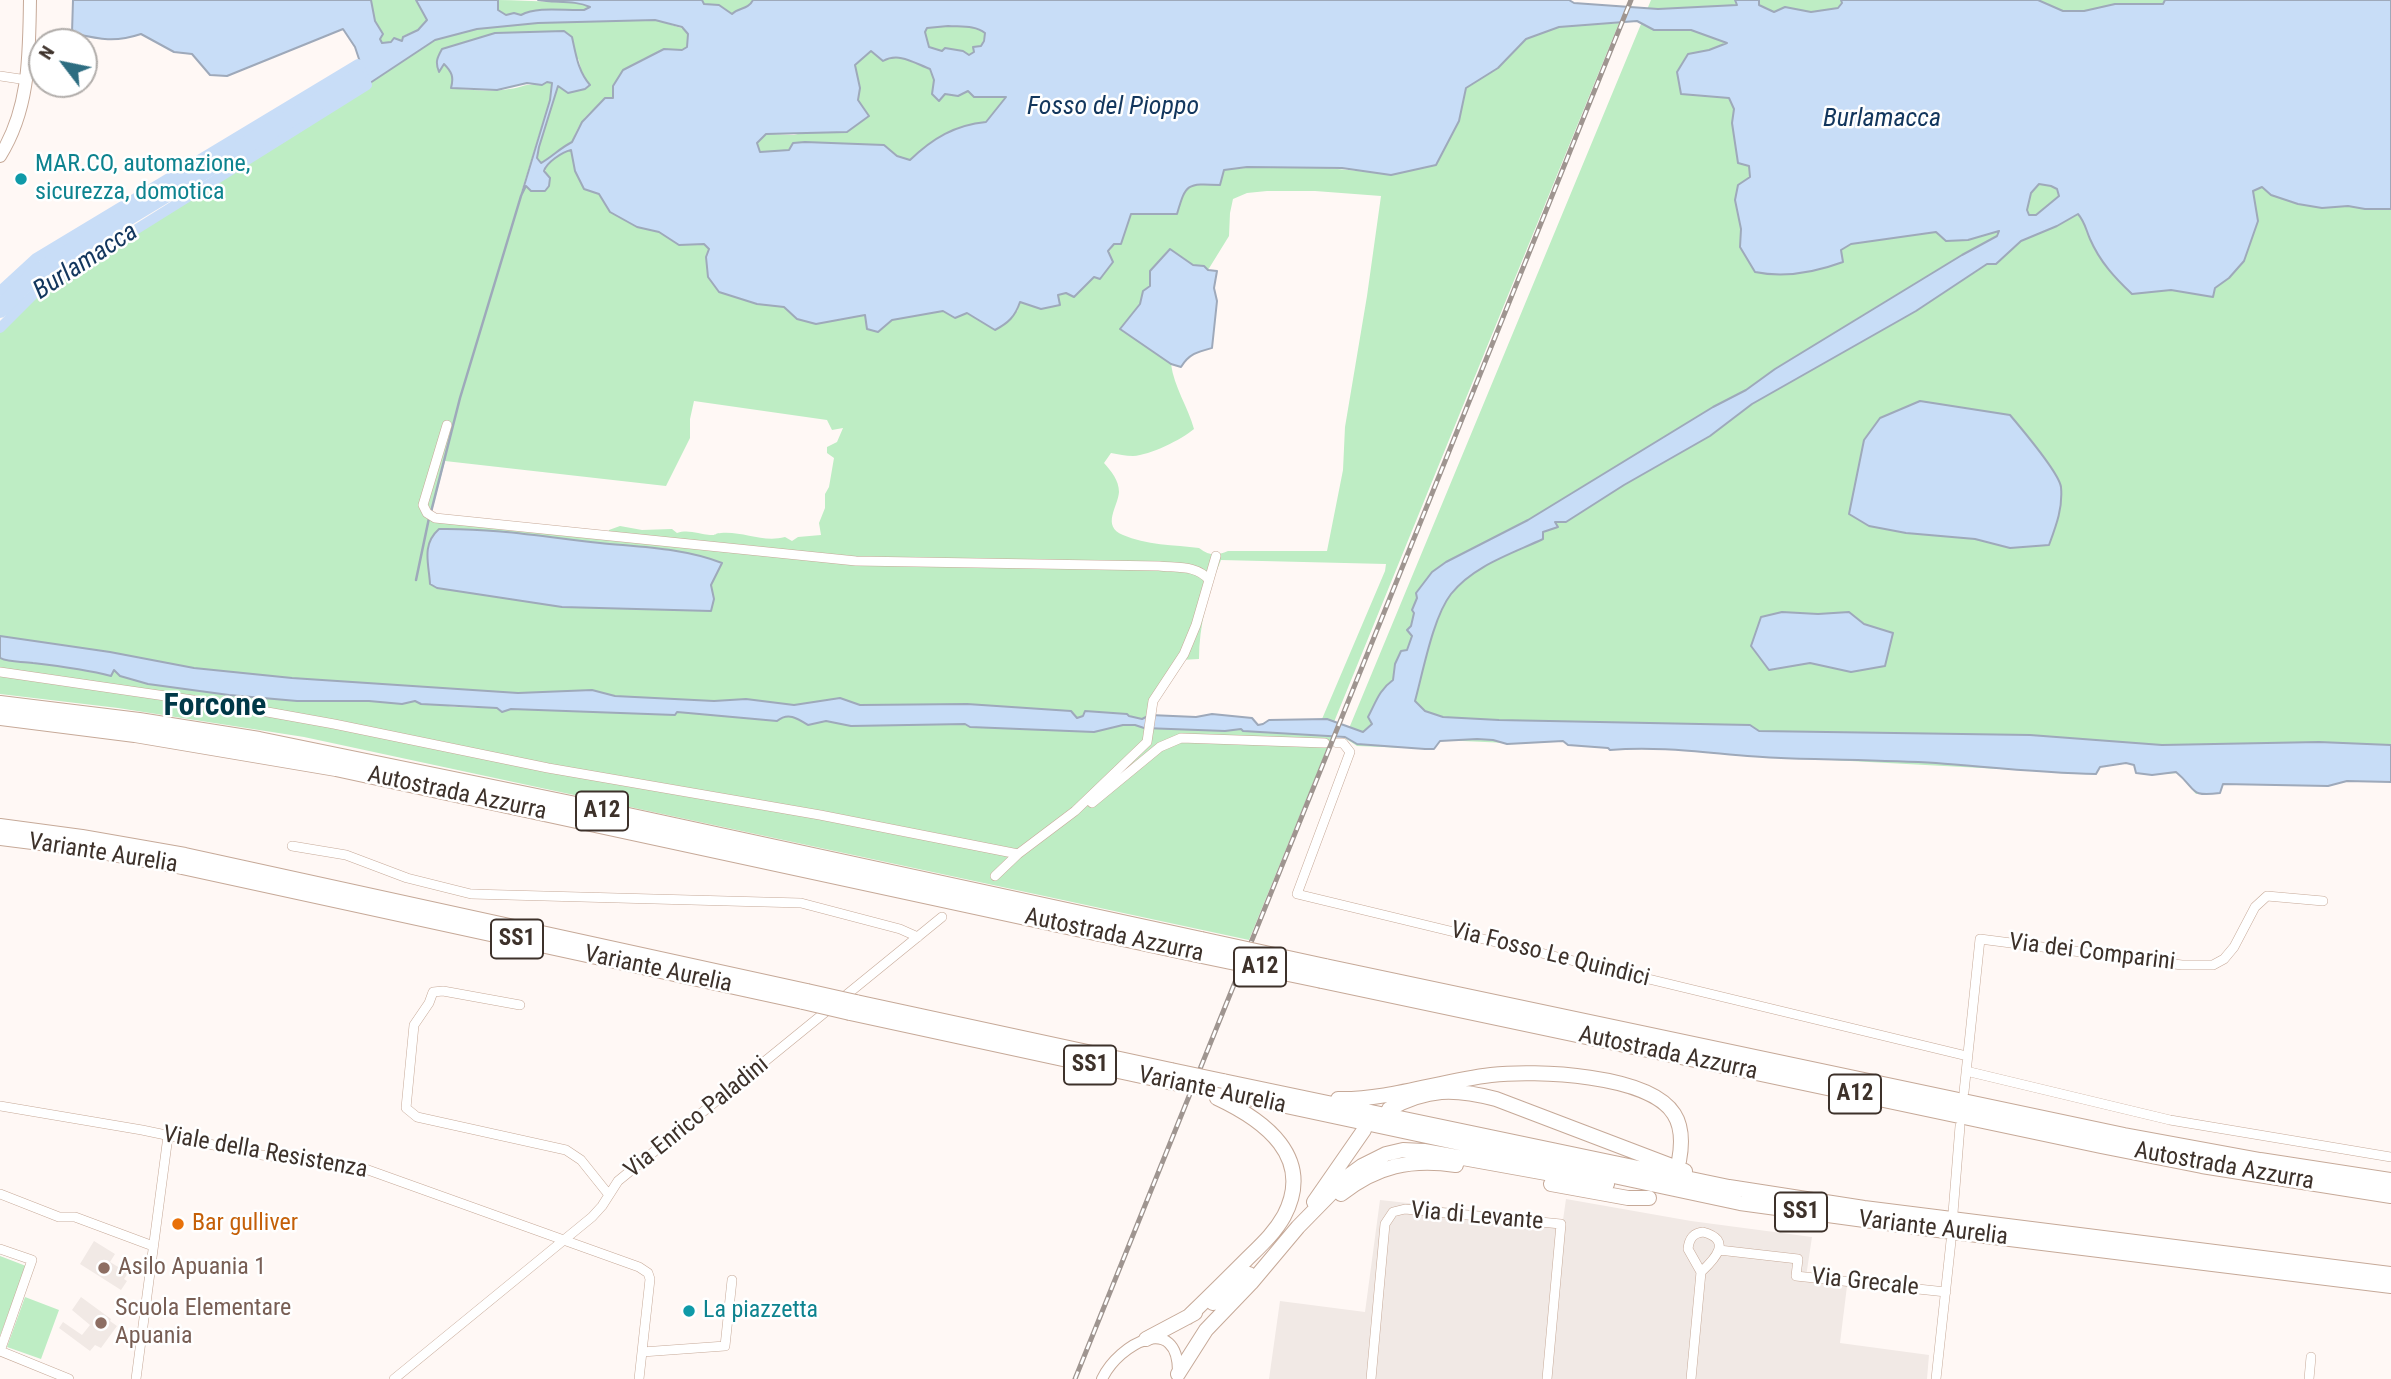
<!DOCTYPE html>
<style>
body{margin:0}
#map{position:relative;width:2391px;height:1379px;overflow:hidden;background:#fff8f5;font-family:"Roboto Condensed",sans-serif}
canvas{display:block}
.north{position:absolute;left:28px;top:28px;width:70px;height:70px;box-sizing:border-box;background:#fff;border:2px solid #b1adaa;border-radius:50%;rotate:302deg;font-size:19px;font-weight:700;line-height:28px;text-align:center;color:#3d312a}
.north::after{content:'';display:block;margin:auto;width:24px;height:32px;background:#2d6d81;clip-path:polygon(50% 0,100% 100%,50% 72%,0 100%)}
</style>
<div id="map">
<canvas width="2391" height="1379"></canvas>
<div class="north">N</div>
</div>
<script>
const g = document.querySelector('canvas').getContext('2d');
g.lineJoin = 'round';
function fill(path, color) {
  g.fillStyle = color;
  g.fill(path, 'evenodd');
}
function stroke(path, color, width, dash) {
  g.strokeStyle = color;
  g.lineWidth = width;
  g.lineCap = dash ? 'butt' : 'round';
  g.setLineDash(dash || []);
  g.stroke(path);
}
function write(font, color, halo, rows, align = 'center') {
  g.font = font + ' "Roboto Condensed",sans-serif';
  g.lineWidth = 5;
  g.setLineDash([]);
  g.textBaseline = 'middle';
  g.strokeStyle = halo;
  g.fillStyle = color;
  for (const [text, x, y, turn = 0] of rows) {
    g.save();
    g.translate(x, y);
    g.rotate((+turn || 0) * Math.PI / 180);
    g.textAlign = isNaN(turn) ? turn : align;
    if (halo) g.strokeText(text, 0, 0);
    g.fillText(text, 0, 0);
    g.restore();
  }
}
const built = new Path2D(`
 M 1566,1199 L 1691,1221 L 1812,1237 L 1806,1277 L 1821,1283 L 1847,1286 L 1840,1343 L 1929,1355 L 1927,1379 L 1269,1379 L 1280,1301 L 1365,1312 L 1380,1200 L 1563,1220 Z
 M 94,1241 L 115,1254 L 110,1262 L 128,1273 L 124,1279 L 127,1281 L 121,1290 L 80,1264 Z
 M 81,1297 L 111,1319 L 110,1321 L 117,1326 L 101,1348 L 95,1345 L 90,1351 L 59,1328 L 63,1322 L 82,1335 L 90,1325 L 72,1310 Z`);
const green = new Path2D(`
 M 371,0 L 416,0 L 427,20 L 418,30 L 403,36 L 402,41 L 382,44 L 380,39 L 383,34 L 375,22 Z
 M 498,0 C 516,0 533,1 551,2 C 566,3 577,0 591,7 C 569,17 542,4 521,15 L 514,13 L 506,15 L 498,10 Z
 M 702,0 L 753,0 L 751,5 L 733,15 L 719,5 L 704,4 Z
 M 1651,0 L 2391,0 L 2391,781 L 2220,782 L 2221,792 L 2196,794 L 2178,773 L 2150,775 L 2135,764 L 2122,762 L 2100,766 L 2094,774 L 1775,757 L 1652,748 L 1611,750 L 1607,748 L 1568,745 L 1563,741 L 1507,743 L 1440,740 L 1433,749 L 1357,746 L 1345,738 Z
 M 656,20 L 687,30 L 689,39 L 687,47 L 682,50 L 664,49 L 623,70 L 613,86 L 613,98 C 590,110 581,117 572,142 C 560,148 552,157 540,163 L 537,158 L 539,147 L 558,85 L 582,75 L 579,60 L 574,54 L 572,37 L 564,31 L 442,49 L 439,71 L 444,64 C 452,71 454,77 451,88 C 467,90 493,92 509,89 C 525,87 523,83 542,85 L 547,82 L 552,83 L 550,99 L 521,193 L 526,185 L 546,175 L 545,166 L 564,151 L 571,150 L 575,171 L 599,194 L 610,212 L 636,227 L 659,232 L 679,245 L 704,244 L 757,304 L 784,307 L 797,319 L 816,324 L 865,314 L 892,320 L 943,311 L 955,318 L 967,313 L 1017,312 L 1020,302 L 1041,309 L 1060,304 L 1058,295 L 1066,293 L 1074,296 L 1094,277 L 1114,244 L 1121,243 L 1131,214 L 1177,214 C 1186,184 1186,183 1219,185 L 1224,170 C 1279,163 1336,167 1391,175 L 1459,120 L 1466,88 L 1498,68 L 1526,39 L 1559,27 L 1619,23 L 1334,722 L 1322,719 L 1385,571 L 1386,564 L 1221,560 C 1208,591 1199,626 1199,659 L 1180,660 L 1150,715 L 1142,719 L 1137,719 L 1127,714 L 1086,711 L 1083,716 L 1077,718 L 1071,711 L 967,704 L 860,705 L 840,698 L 794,705 L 746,699 L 714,701 L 615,696 L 592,690 L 518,693 L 292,678 L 194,668 L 110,652 L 0,636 L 0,328 L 36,292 L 367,85 L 435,40 L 477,29 L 538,23 ZM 1267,191 L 1315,191 L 1381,196 L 1367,296 L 1345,427 L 1343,470 L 1327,551 L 1228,551 C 1216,556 1210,556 1199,548 C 1175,545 1145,545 1123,535 C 1101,526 1118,507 1119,492 C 1119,480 1111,471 1104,463 L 1111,453 C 1118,454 1126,456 1133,456 C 1150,455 1181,440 1194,429 C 1188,407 1174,387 1171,364 L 1120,329 L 1140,304 L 1143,291 L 1150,287 L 1150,271 L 1169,249 L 1193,265 L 1204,266 L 1208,270 L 1229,236 L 1230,213 L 1233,199 L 1247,193 ZM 694,401 L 827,420 L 832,430 L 843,428 L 837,442 L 827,447 L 827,453 L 834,458 L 829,487 L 825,494 L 825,508 L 819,523 L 821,535 L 798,537 L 792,541 L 785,537 C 763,543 743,531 721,533 C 711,534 720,535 710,535 C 699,534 688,529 677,533 L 672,529 L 642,530 L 620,526 L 609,530 L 608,535 L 431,515 L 445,461 L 666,486 L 690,438 L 690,419 ZM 439,529 C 493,528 547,537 600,543 C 640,547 684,548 722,563 L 711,585 L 714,599 L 604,607 L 562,607 L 437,588 L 430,584 C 429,565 422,544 439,529 Z
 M 948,26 C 961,27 975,25 986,33 L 981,46 L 974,47 L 974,52 L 969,56 L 963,51 L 945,48 L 942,51 L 929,47 L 925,32 L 927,28 Z
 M 871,51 L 890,57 L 899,57 L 930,69 L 934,80 L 932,94 L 940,101 L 945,94 L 958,96 L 968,90 L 974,97 L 1007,97 L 986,122 C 957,125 931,139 910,160 L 897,156 L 883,145 L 805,142 L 793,143 L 789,150 L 759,152 L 757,143 L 766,134 L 794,135 L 869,116 L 858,100 L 860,88 L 855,65 Z
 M 0,658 C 10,663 22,661 33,663 C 59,666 85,669 111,676 L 114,670 C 131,684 159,685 180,688 C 254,698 328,697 402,704 L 415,701 L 455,707 L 497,708 L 502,712 L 511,709 L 675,715 L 677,711 L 776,721 C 788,712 797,718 808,725 L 826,721 L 851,726 L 965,724 L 970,727 L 1032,728 L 1135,725 L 1144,728 L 1241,729 L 1243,731 L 1332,736 L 1249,940 L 304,737 L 118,708 L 0,694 Z
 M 0,1256 L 26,1266 L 0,1336 Z
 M 25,1297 L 59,1310 L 41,1359 L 7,1347 Z`);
const water = new Path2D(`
 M 73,0 L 371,0 L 375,21 L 383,34 L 380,39 L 382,43 L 391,42 L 394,38 L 402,41 L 403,37 L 418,30 L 427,20 L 416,0 L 498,0 L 498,10 L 506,15 L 514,13 L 521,15 C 538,6 565,11 584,10 L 590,7 C 575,0 556,3 538,0 L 702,0 L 704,4 L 719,5 L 732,14 C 739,7 748,10 753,0 L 1569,0 L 1574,3 L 1658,9 L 1737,5 L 1735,0 L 1759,0 L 1759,5 L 1774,12 L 1785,7 L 1811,12 L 1838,8 L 1842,3 L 1841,0 L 2038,0 L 2063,11 L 2084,11 L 2115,4 L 2163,4 L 2165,0 L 2391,0 L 2391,209 L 2365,209 L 2348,206 L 2322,208 L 2298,204 L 2271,195 L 2262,187 L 2253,191 L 2258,221 L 2244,261 L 2229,278 L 2215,288 L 2213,297 L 2171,290 L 2132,294 C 2115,278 2100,262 2090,239 C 2086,230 2085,222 2078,214 L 2057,226 L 2021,241 L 1996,264 L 1987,264 L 1916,311 L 1752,404 L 1710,436 L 1624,485 L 1566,522 L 1555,522 L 1558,527 L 1543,532 L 1543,539 C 1511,554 1473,566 1451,594 C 1433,617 1423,672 1415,701 L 1425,711 L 1443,717 L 1499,720 L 1750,725 L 1759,731 L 2030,735 L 2162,745 L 2319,742 L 2391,745 L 2391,782 L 2347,781 L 2328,786 L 2223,784 L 2220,793 C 2188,797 2198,790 2176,772 L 2152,775 L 2136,773 L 2134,765 L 2126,763 L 2100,767 L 2096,774 C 2042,773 1989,767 1936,763 C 1884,760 1832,760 1781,758 C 1724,756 1668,745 1610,750 L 1608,748 L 1568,745 L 1563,741 L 1507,744 L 1493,740 L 1477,739 L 1440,741 L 1434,749 L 1425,749 L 1357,744 L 1345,737 L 1243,731 L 1241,729 L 1225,731 L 1144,728 L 1135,725 L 1123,725 L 1094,732 L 970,727 L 965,724 L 851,726 L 826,721 L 808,725 C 797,718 788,712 777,721 L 677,712 L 675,715 L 511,709 L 502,712 L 497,708 L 421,704 L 415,701 L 402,704 L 369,701 L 297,701 L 229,695 L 148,684 L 120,676 L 114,670 L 111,676 C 85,669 59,666 33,663 C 22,661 10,663 0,658 L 0,636 L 110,652 L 194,668 L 292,678 L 518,693 L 592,690 L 615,696 L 714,701 L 746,699 L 794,705 L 840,698 L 860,705 L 967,704 L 1071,711 L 1077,718 L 1083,716 L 1085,711 L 1127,714 L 1129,716 L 1142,719 L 1150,715 L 1196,717 L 1212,714 L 1252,718 L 1258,725 L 1263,724 L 1269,720 L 1327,719 L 1363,732 L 1372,724 L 1368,717 C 1376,702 1379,690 1393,680 L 1395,664 L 1401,651 L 1407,650 L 1412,636 L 1407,630 L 1411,626 L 1414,613 L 1412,610 L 1417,598 L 1416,593 L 1432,572 L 1446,562 L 1528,520 L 1713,407 L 1746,390 L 1775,369 L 1962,255 L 1997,236 L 1999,231 L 1968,240 L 1946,241 L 1936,232 L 1851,244 L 1841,250 L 1843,262 C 1816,272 1784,278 1755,272 L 1740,247 L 1741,229 L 1735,200 L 1738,185 L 1750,177 L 1749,166 L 1738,163 L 1732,123 L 1734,109 L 1729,98 L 1681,94 L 1677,72 L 1688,54 L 1709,50 L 1727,43 L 1691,30 L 1654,30 L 1637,21 L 1559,27 L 1526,39 L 1498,68 L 1466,88 L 1459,121 L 1436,165 L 1391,175 L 1342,168 L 1247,167 L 1224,170 L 1220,185 C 1186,183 1186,184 1177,214 L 1131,214 L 1121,244 L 1114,244 L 1108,251 L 1113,262 L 1100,279 L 1094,277 L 1074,297 L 1066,293 L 1058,295 L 1060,305 L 1041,309 L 1020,302 C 1015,317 1008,323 995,330 L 967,313 L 955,318 L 943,311 L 892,320 L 878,332 L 867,329 L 865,315 L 816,324 L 797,319 L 784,307 L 757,304 L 719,292 L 708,277 L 706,257 L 709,249 L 704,244 L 679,245 L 659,232 L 637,227 L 610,212 L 599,194 L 584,189 L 575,171 L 571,150 C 562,152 546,163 544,171 L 550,178 L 549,186 L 545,191 L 531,191 L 526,186 L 521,196 L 550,100 L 552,83 L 547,82 L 542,85 L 527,83 L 497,90 L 451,88 C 454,77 452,72 444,64 L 439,72 C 435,62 437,58 442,49 L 495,33 L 564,31 L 572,37 C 576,55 578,71 590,85 L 585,89 L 568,93 L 558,86 L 539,147 L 537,158 L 541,163 C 552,157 560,148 572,142 L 582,122 L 605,98 L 613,98 L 613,86 L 623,70 L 664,49 L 682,50 L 687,47 L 688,34 L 682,27 L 655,20 L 538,23 L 477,29 L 435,40 L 367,85 L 358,64 L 360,62 L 355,47 L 343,29 L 227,76 L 210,75 L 192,54 L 174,52 L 141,34 C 114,43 99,39 72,33 ZM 948,26 C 961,27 975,25 985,33 L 984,41 L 981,46 L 973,47 L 974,52 L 969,55 L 963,51 L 945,48 L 942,51 L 929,47 L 925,32 L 927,28 ZM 871,51 L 883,61 C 899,52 914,63 930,69 L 934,80 L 932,94 L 939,101 L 945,94 L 958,96 L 968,91 L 974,97 L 1006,97 L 986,122 C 955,125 933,138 910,160 L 897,156 L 884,145 L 805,142 L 793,143 L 789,150 L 760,152 L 757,143 L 766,134 L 847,132 L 869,116 L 858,100 L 860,88 L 855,65 ZM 2039,184 L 2051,186 L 2057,189 L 2059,196 L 2036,215 L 2029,215 L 2027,210 L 2031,193 Z
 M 1170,249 L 1193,265 L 1204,266 L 1208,270 L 1217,271 L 1214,288 L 1217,301 L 1212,348 C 1197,352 1189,354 1181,367 L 1171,364 L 1120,329 L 1140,304 L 1143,291 L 1150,286 L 1150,271 Z
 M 1920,401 L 2010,415 C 2021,428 2059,473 2061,487 C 2063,508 2056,526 2049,545 L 2010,548 L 1975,539 L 1906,533 L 1869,526 L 1849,514 L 1864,440 L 1880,418 Z
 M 439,529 C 493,528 546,537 600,543 C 640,547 684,548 722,563 L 711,585 L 714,599 L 711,611 L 562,607 L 437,588 L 430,584 C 429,564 421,545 439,529 Z
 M 1782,612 L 1818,614 L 1849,612 L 1864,624 L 1893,633 L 1885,666 L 1851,672 L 1810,663 L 1769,670 L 1751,646 L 1761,617 Z`);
const stream = new Path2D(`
 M 431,512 L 460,398 L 521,196
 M 416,580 L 429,518`);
const canal = new Path2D(`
 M 0,291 L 36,258 L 358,64 L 367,85 L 36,292 L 0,328`);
const river = new Path2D(`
 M 0,309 L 31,278 L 61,257 L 357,78`);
const minor = new Path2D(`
 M 0,76 L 27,80
 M 447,425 L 423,505 L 427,513 L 435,518 L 856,561 L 1159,566 C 1177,568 1197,565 1209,580
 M 0,672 L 234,706 L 334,724 L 548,768 L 820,815 L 1018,854
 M 1337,743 L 1343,743 L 1350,752 L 1297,894 L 1967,1056
 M 1092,803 L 1160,747 L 1181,738 L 1325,743
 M 292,846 L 346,855 L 407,878 L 471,894 L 801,903 L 900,929 L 918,937
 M 995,876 L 1018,854 L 1075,811 L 1147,742 L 1153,701 L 1184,654 L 1196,625 L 1216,556
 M 520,1005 L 443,991 L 433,992 L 429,1003 L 414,1025 L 406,1108 L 417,1117 L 566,1150 L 581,1160 L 609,1195
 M 1966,1071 L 2170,1120 L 2391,1157
 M 1964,1092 L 1980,939 L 2182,965 L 2213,965 L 2224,959 L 2234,947 L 2255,907 L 2267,896 L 2323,901
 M 0,1106 L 142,1130 L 261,1155 L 357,1166 L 639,1267 L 648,1273 L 650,1279 L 639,1379
 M 0,1194 L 59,1217 L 75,1217 L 153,1246
 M 1953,1213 L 1960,1126
 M 1703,1232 C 1733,1240 1715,1259 1701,1272 L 1688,1249 C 1689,1239 1693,1233 1703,1232 Z
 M 0,1249 L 32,1260 L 0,1351 L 69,1379
 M 1719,1250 L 1798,1259 L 1796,1276 L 1946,1292
 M 642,1352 L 725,1346 L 732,1280
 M 136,1379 L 168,1136
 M 394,1379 L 592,1217 L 602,1206 L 618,1181 L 942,917
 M 1371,1379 L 1385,1224 L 1393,1212 L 1405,1209 L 1561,1224 L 1547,1379
 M 1691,1379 L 1701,1272
 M 1936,1379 L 1951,1241
 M 2309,1379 L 2311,1357`);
const tertiary = new Path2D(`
 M 1102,1379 C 1119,1343 1179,1312 1178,1373`);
const secondary = new Path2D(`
 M 0,156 C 30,108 29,55 30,0`);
const trunk = new Path2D(`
 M 0,826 L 82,837 L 185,855 L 807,991
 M 0,838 L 80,848 L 182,867 L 803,1002
 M 856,1002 L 1171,1070
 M 850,1013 L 1169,1082
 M 1223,1081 L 1729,1187 L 1864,1208 L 2391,1274
 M 1197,1087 L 1740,1203 L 1945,1231 L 2391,1286
 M 1338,1099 C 1389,1100 1440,1081 1491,1075 C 1535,1070 1649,1074 1674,1114 C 1683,1128 1682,1145 1679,1161
 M 1389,1109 C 1428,1088 1454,1088 1496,1099 L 1685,1171
 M 1551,1184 L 1628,1198 L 1649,1198
 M 1341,1194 C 1376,1166 1411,1158 1456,1165
 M 1314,1202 L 1364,1130
 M 1213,1303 L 1249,1274
 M 1188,1317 C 1207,1299 1226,1280 1245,1261 C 1259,1247 1274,1234 1284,1216 C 1315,1157 1264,1120 1217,1098
 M 1146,1339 L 1195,1313
 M 1178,1374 L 1206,1330 L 1251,1283 L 1298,1227 L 1347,1177 L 1362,1166 L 1386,1154 L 1403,1150 L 1424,1151 L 1607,1184`);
const motorway = new Path2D(`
 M 0,704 L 139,721 L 259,740 L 605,811 L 1201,940
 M 0,717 L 135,734 L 336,768 L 1197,954
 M 1325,967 L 2124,1136 L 2260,1161 L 2391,1181
 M 1322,980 L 2101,1145 L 2202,1165 L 2391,1195`);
const rail = new Path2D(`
 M 1075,1379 L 1631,0`);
const trunkBridge = new Path2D(`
 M 807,991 L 856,1002
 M 803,1002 L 850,1013
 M 1171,1070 L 1223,1081
 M 1169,1082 L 1197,1087`);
const motorwayBridge = new Path2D(`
 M 1201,940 L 1325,967
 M 1197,954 L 1322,980`);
const markers = [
 [21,179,7,"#0f9aa8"],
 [178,1224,7,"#e8710a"],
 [104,1268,7,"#8d6e63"],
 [689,1311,7,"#0f9aa8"],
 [101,1323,7,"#8d6e63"]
];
const shields = [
 [602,811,52],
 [517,939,52],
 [1260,967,52],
 [1090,1065,52],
 [1855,1094,52],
 [1801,1212,52]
];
const shieldNames = [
 ["A12",602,811],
 ["SS1",517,939],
 ["A12",1260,967],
 ["SS1",1090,1065],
 ["A12",1855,1094],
 ["SS1",1801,1212]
];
const cultureNames = [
 ["MAR.CO, automazione,",35,165],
 ["sicurezza, domotica",35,193],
 ["La piazzetta",703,1311]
];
const streetNames = [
 ["Autostrada Azzurra",457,794,12],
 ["Variante Aurelia",103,854,9],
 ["Autostrada Azzurra",1114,936,12],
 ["Via dei Comparini",2092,953,7],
 ["Via Fosso Le Quindici",1550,955,14],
 ["Variante Aurelia",658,970,12],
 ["Autostrada Azzurra",1668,1054,12],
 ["Variante Aurelia",1212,1091,12],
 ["Via Enrico Paladini",697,1118,-39],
 ["Viale della Resistenza",265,1153,10],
 ["Autostrada Azzurra",2224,1167,10],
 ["Via di Levante",1477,1217,5],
 ["Variante Aurelia",1933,1229,7],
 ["Via Grecale",1865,1283,6]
];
const foodNames = [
 ["Bar gulliver",192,1224]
];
const educationNames = [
 ["Asilo Apuania 1",118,1268],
 ["Scuola Elementare",115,1309],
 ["Apuania",115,1337]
];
const waterNames = [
 ["Fosso del Pioppo",1113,107],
 ["Burlamacca",1882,119],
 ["Burlamacca",86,262,-33]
];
const districtNames = [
 ["Forcone",215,707]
];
fill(built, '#f1e9e5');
fill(green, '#beedc4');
fill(water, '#c8ddf7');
stroke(water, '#9ea9ba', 2);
stroke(stream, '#9ea9ba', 2.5);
stroke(canal, '#c8ddf7', 10);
stroke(river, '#c8ddf7', 18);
stroke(minor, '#c6a998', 10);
stroke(tertiary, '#c6a998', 12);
stroke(secondary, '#c6a998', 14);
stroke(trunk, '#c6a998', 16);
stroke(motorway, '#c6a998', 18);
stroke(minor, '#fff', 9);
stroke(tertiary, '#fff', 10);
stroke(secondary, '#fff', 12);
stroke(trunk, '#fff', 14);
stroke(motorway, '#fff', 16);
stroke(rail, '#9f9590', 5);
stroke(rail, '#fff', 2.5, [8]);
stroke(trunkBridge, '#c6a998', 16, []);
stroke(motorwayBridge, '#c6a998', 18, []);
stroke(trunkBridge, '#fff', 14);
stroke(motorwayBridge, '#fff', 16);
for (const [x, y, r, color] of markers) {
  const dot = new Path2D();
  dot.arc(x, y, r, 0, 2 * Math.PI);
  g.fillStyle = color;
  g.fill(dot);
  stroke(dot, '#fff', 2.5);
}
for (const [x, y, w] of shields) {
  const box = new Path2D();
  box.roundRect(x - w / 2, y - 19.5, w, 39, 5);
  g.fillStyle = '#fff';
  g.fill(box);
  stroke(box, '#3d312a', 2);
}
write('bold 23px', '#3d312a', null, shieldNames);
write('24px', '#0d838f', '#fff', cultureNames, 'left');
write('24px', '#3d312a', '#fff', streetNames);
write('24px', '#c56008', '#fff', foodNames, 'left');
write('24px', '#785e54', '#fff', educationNames, 'left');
write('italic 26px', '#12365d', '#fff', waterNames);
write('bold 32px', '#003847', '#fff', districtNames);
</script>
